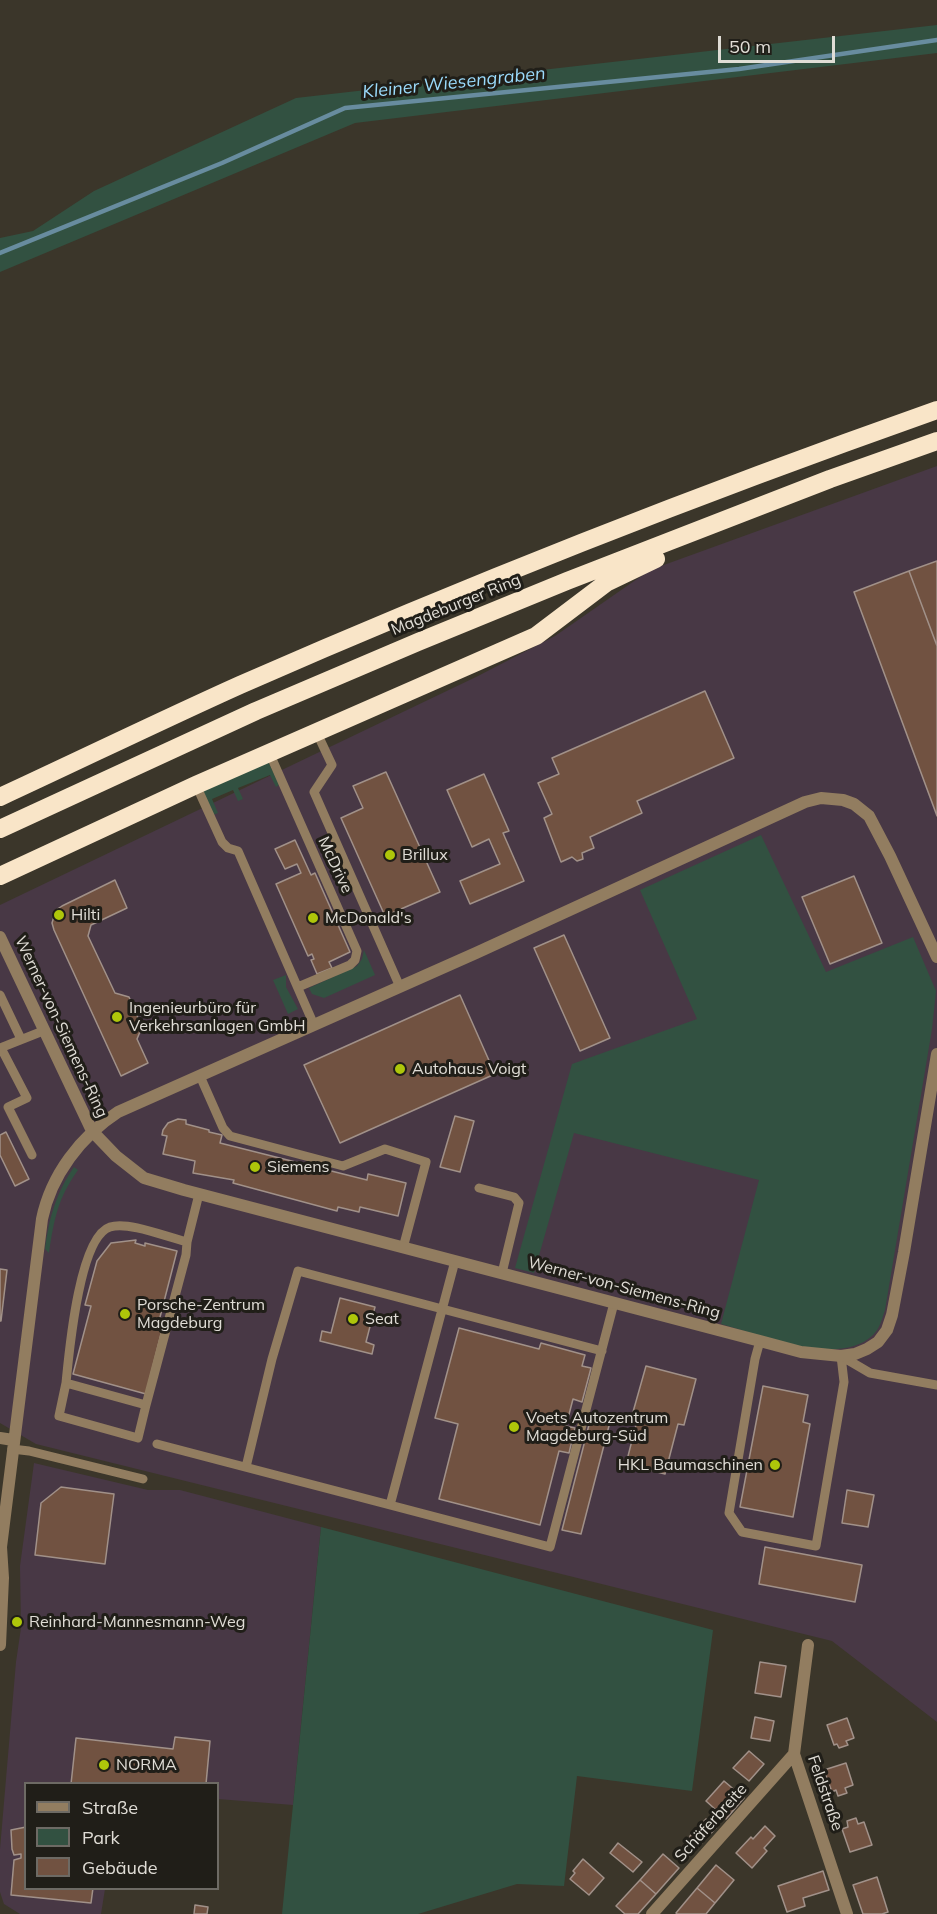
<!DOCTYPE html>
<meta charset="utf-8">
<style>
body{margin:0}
#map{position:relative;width:937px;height:1914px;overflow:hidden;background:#3b362a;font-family:Mulish,sans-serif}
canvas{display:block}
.legend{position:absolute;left:24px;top:1782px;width:195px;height:108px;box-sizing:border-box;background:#201e18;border:2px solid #6d6a64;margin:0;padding:8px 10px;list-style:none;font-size:18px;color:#e0ddd6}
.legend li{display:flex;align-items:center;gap:12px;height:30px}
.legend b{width:30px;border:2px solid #6d6a64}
.scale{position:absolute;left:718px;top:36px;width:117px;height:27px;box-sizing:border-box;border:3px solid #e0ddd6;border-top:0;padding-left:8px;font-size:18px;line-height:21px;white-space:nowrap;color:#e0ddd6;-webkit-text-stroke:4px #201e18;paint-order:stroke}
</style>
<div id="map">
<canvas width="937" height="1914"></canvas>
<ul class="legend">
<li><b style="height:8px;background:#927d60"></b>Straße</li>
<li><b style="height:16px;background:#325141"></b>Park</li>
<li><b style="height:16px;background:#715241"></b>Gebäude</li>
</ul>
<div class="scale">50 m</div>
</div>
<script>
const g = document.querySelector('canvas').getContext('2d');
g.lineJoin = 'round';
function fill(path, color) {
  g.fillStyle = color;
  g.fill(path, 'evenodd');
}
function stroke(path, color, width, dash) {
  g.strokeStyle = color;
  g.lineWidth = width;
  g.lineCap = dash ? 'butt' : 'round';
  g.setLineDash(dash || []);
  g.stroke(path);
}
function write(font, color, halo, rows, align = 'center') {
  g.font = font + ' Mulish,sans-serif';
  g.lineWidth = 6;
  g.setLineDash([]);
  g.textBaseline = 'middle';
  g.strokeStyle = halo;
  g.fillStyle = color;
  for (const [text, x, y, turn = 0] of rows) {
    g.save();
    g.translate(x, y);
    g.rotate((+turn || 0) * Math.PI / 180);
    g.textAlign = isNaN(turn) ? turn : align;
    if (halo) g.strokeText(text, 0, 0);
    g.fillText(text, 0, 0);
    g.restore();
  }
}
const commercial = new Path2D(`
 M 937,466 L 937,1722 L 832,1641 L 36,1444 L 0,1423 L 0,905 L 478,676 L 555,636 L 650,570 Z
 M 34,1463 L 148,1490 L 180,1490 L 321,1527 L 293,1805 L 218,1799 L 218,1784 L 26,1784 L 26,1888 L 105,1889 L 101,1914 L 20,1914 L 4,1904 L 0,1892 L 0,1849 L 16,1662 L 21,1628 L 20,1566 Z`);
const green = new Path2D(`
 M 937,25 L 937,53 L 355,123 L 0,272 L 0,238 L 33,231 L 94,191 L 296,98 Z
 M 268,761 L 279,785 L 276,787 L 270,775 L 238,788 L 243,799 L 238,801 L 233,790 L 212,799 L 218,813 L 213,815 L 203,796 L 204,790 Z
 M 761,835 L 826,972 L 913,937 L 936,991 L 932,1029 L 885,1310 C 882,1319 880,1328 873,1335 C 839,1368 761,1335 721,1324 L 759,1180 L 574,1133 L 534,1273 L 515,1268 L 572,1064 L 697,1019 L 640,890 Z
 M 364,950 L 375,975 L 324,998 L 312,994 L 309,988 L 357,966 L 362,959 Z
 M 286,975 L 286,987 L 298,1009 L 288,1014 L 273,980 Z
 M 74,1167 L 78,1170 C 58,1198 54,1219 49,1253 L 45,1249 C 49,1218 56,1193 74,1167 Z
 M 321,1527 L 713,1630 L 692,1791 L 577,1776 L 564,1886 L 517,1884 L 418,1914 L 282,1914 Z`);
const stream = new Path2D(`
 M 0,253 L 222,163 L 345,108 L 739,69 L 937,40`);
const building = new Path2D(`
 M 937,561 L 937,646 L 909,571 Z
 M 909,571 L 937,646 L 937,816 L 854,592 Z
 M 705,691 L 734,758 L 637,801 L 642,813 L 590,837 L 594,848 L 582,853 L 583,859 L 577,861 L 572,857 L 561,862 L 544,818 L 552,814 L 538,783 L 559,774 L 552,758 Z
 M 386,772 L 440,892 L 385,916 L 341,818 L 363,808 L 353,786 Z
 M 484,774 L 509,831 L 503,833 L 524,881 L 470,904 L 460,881 L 500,864 L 489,839 L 472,847 L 447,790 Z
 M 295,840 L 311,875 L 315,873 L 350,952 L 329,962 L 332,968 L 317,974 L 311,960 L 314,959 L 312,954 L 308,956 L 276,884 L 301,873 L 297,864 L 285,869 L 275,849 Z
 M 854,876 L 882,943 L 830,964 L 802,897 Z
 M 115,880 L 127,908 L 91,925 L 88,936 L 115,993 L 129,997 L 142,1027 L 137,1039 L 148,1063 L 121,1076 L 54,930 L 52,923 L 56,910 L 62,906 Z
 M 564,935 L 610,1038 L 580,1051 L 534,948 Z
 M 460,995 L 495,1074 L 340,1143 L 304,1065 Z
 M 455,1116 L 474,1121 L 460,1172 L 440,1167 Z
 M 178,1119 L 186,1120 L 186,1124 L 209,1130 L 209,1132 L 222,1135 L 220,1143 L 367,1180 L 368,1174 L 406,1183 L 398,1216 L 360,1207 L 359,1212 L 338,1207 L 337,1211 L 233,1183 L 234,1180 L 193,1173 L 195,1161 L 163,1154 L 167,1136 L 162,1135 L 163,1130 L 168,1123 Z
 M 6,1132 L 29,1179 L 15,1186 L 0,1155 L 0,1135 Z
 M 136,1240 L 135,1243 L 145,1246 L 145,1243 L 177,1251 L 159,1321 L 164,1322 L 146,1394 L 73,1374 L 91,1306 L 85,1305 L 97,1261 L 111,1243 Z
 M 0,1269 L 7,1270 L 1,1321 L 0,1321 Z
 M 340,1298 L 375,1307 L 366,1342 L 374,1345 L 372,1354 L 320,1341 L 322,1331 L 331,1333 Z
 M 459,1328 L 539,1349 L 541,1343 L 585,1355 L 582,1366 L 591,1368 L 582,1402 L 573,1399 L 566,1426 L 575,1428 L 569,1453 L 559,1451 L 540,1525 L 439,1499 L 458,1424 L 435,1418 Z
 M 646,1366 L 696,1379 L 684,1425 L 678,1424 L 665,1474 L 626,1464 L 639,1413 L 633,1412 Z
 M 763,1386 L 808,1395 L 803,1422 L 810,1424 L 793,1517 L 740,1507 Z
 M 591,1417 L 610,1422 L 581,1534 L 562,1530 Z
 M 61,1487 L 114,1494 L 105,1564 L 35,1555 L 41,1503 Z
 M 847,1490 L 874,1495 L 868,1527 L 842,1523 Z
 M 765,1547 L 862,1565 L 855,1602 L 759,1584 Z
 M 760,1662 L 786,1666 L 781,1697 L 755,1693 Z
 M 755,1717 L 774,1721 L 770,1741 L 751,1738 Z
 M 847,1718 L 854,1738 L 846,1741 L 848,1745 L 839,1748 L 837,1744 L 834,1745 L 827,1725 Z
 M 175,1737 L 210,1741 L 206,1784 L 71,1784 L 76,1738 L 173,1749 Z
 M 749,1751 L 764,1764 L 749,1781 L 733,1768 Z
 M 846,1763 L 853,1785 L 845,1788 L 847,1793 L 838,1796 L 836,1790 L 832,1792 L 824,1770 Z
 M 724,1781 L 744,1798 L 726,1819 L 706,1801 Z
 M 856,1818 L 858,1824 L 864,1822 L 872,1845 L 850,1852 L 842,1829 L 848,1827 L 847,1821 Z
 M 706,1819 L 716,1828 L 688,1857 L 690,1836 Z
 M 765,1826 L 775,1836 L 764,1848 L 767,1851 L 752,1868 L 736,1853 L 751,1837 L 753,1839 Z
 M 26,1827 L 26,1888 L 93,1888 L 91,1903 L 11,1895 L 14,1860 L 21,1858 L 21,1854 L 14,1855 L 12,1849 L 11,1830 Z
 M 618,1843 L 642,1862 L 633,1872 L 610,1853 Z
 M 663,1854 L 679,1868 L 656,1894 L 640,1880 Z
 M 583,1859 L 604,1878 L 589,1895 L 570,1879 L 575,1873 L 573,1871 Z
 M 716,1865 L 734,1880 L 715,1903 L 697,1888 Z
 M 823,1871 L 829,1890 L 803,1898 L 805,1906 L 787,1912 L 778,1886 Z
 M 877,1877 L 888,1912 L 882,1914 L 863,1914 L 853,1885 Z
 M 640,1880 L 656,1894 L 638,1914 L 625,1914 L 616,1906 Z
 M 697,1888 L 715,1903 L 706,1914 L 677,1914 L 676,1913 Z
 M 195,1905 L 208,1907 L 207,1914 L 194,1914 Z`);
const lane = new Path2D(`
 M 316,731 L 332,765 L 314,792 L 400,987
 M 269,752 L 357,951 L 355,960 L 350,965 L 298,987
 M 196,785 L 222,842 L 228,848 L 238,851 L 314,1025
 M 0,995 L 21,1039
 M 0,1048 L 43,1031
 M 1,1048 L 27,1098 L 8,1107 L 32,1155
 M 200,1076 L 223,1128 L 230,1136 L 343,1166 L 385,1149 L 426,1162 L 403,1248
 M 479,1188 L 514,1197 L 519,1203 L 502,1273
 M 455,1261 L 390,1505 L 550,1547 L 614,1303
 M 760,1341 L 755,1359 L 729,1513 L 742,1532 L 816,1546 L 844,1382 L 841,1356
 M 841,1356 L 870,1373 L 937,1385
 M 66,1383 L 59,1416 L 138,1438 L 146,1405 L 66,1383 C 69,1353 79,1237 110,1227 C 128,1221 167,1237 187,1242 L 199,1194
 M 146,1405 L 186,1255 L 187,1242
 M 157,1444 L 390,1505
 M 12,1449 L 29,1451 L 143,1479
 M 246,1467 L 272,1359 L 298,1271 L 602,1351`);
const street = new Path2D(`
 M 0,937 L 92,1131 L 116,1156 L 144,1178 L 184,1190 L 760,1341 L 801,1352 L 841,1356 L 855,1354 L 867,1349 L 878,1342 L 887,1330 L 892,1315 L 904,1252 L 937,1054
 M 0,1438 L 13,1440
 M 0,1645 L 3,1578 L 1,1547 L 42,1219 C 51,1175 81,1136 118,1112 L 476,953 L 805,802 L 821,798 L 843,800 L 854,804 L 869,816 L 890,856 L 937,957
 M 808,1645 L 794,1754 L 847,1914
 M 652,1914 L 794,1754`);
const highway = new Path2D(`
 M 0,797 C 80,760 160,721 240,685 C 468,585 702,493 937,410
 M 0,829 L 256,711 L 418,642 L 567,581 L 830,479 L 937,441
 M 0,876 L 196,785 L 536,636 L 606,583 L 656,559`);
const markers = [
 [390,855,6,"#aec60a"],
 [59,915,6,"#aec60a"],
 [313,918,6,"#aec60a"],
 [117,1017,6,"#aec60a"],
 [400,1069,6,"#aec60a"],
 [255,1167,6,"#aec60a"],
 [125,1314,6,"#aec60a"],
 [353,1319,6,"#aec60a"],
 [514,1427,6,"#aec60a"],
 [775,1465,6,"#aec60a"],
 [17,1622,6,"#aec60a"],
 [104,1765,6,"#aec60a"]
];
const streetNames = [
 ["Magdeburger Ring",456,605,-22],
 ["McDrive",335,865,65],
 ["Werner-von-Siemens-Ring",61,1027,65],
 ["Werner-von-Siemens-Ring",624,1288,15],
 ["Feldstraße",825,1793,71],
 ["Schäferbreite",711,1823,-48]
];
const poiNames = [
 ["Brillux",402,855],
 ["Hilti",71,915],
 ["McDonald's",325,918],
 ["Ingenieurbüro für",129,1008],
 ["Verkehrsanlagen GmbH",129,1026],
 ["Autohaus Voigt",412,1069],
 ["Siemens",267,1167],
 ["Porsche-Zentrum",137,1305],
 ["Magdeburg",137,1323],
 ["Seat",365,1319],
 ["Voets Autozentrum",526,1418],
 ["Magdeburg-Süd",526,1436],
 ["HKL Baumaschinen",763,1465,"right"],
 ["Reinhard-Mannesmann-Weg",29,1622],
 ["NORMA",116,1765]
];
const waterNames = [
 ["Kleiner Wiesengraben",454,83,-6]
];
fill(commercial, '#483845');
fill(green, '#325141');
stroke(stream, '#688c9f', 4.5);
fill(building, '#715241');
stroke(building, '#a19189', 1.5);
stroke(lane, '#927d60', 9);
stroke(street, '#927d60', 12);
stroke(highway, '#f9e5c8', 18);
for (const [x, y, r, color] of markers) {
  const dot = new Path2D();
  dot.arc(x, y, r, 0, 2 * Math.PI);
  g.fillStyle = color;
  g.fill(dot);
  stroke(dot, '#201e18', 2);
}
write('16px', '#e0ddd6', '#201e18', streetNames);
write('16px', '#e0ddd6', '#201e18', poiNames, 'left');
write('italic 18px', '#9adafb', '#201e18', waterNames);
</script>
